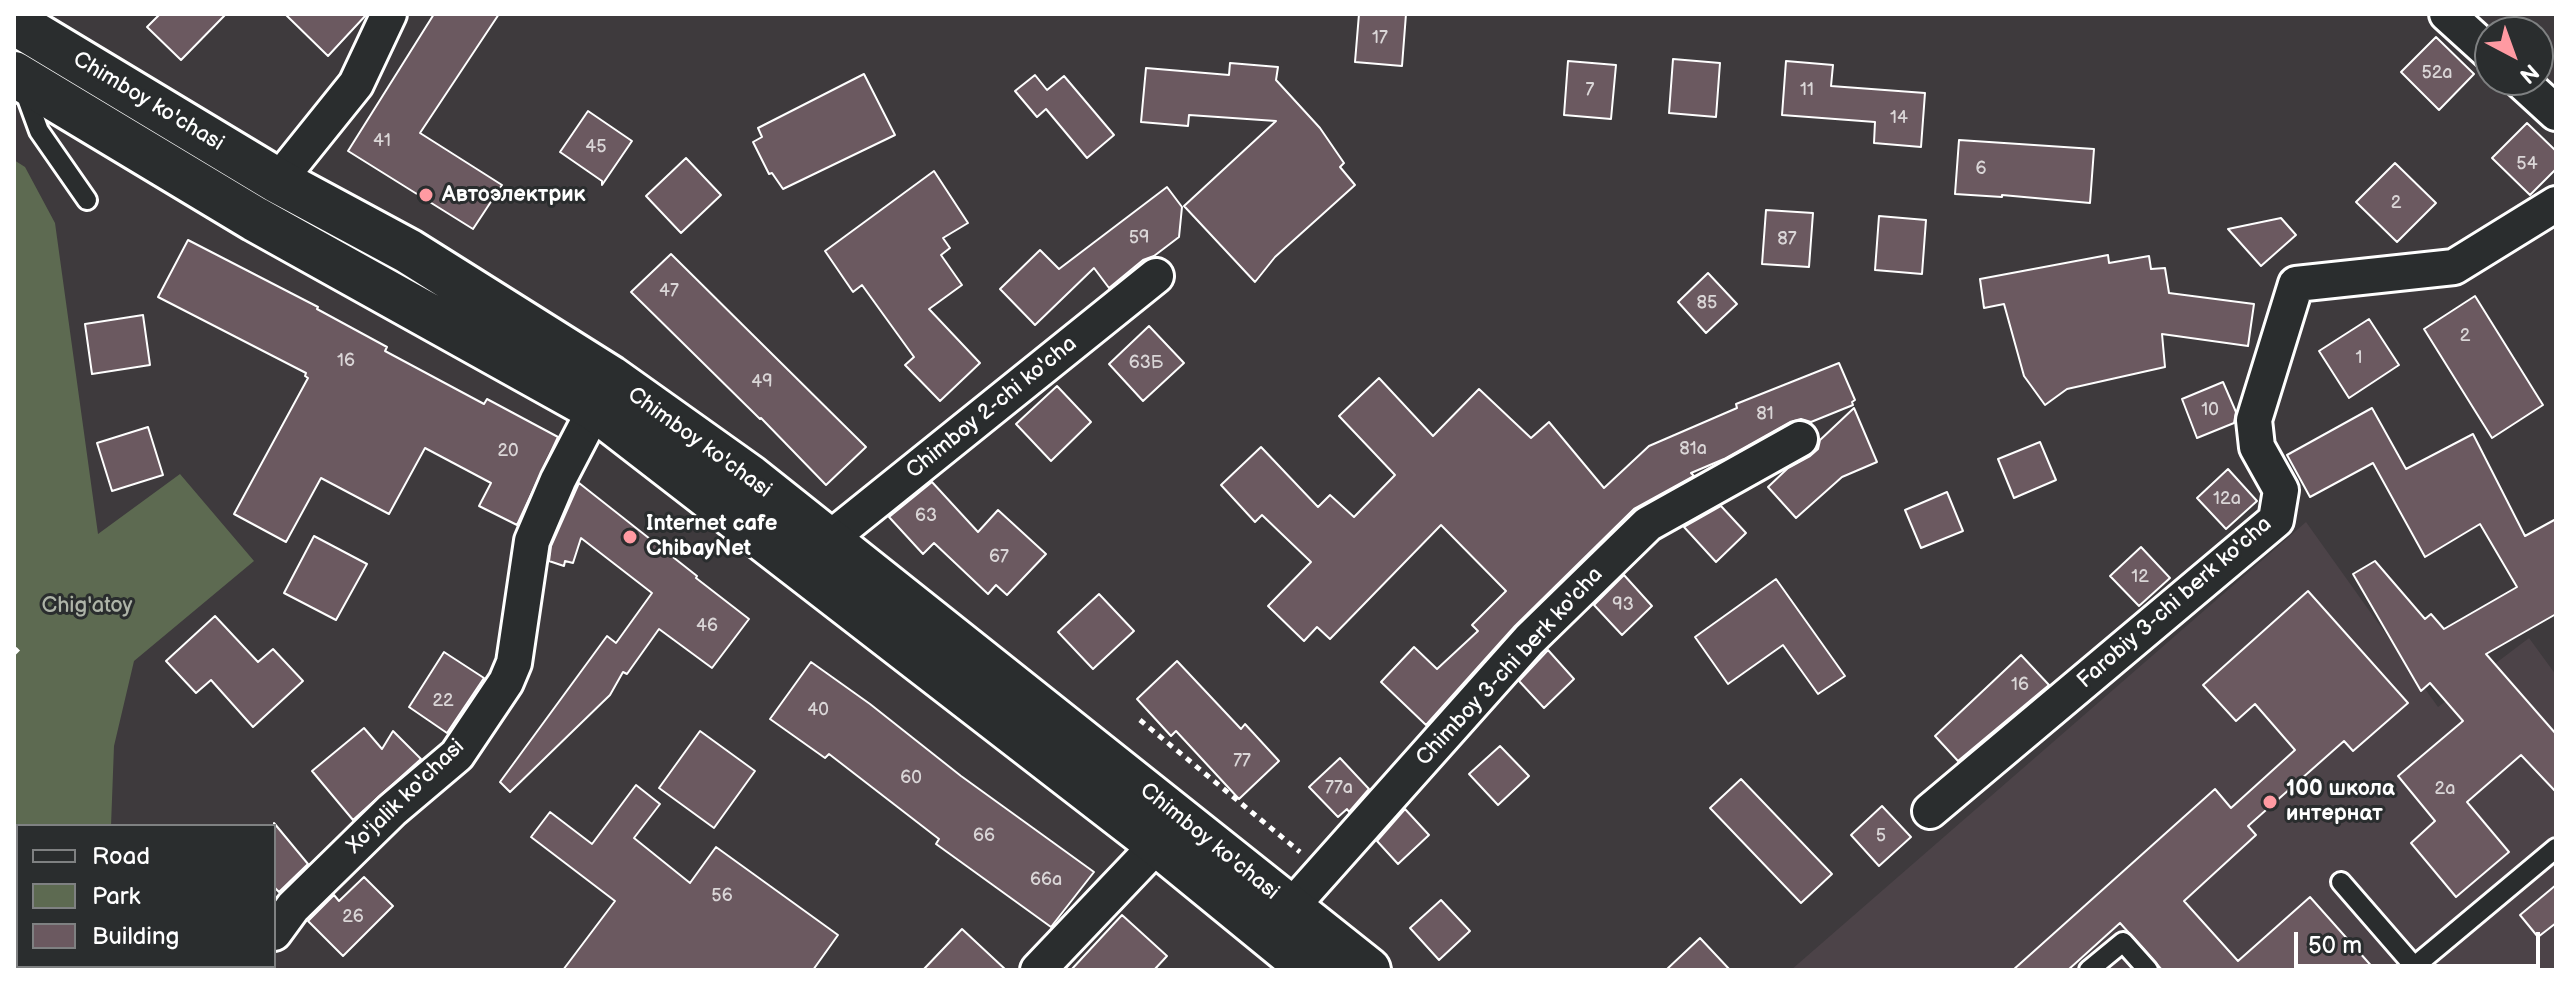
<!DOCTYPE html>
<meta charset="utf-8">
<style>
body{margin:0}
#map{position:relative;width:2570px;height:984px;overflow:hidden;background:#3e3a3d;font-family:"Balsamiq Sans",sans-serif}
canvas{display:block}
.frame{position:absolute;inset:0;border:16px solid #fff;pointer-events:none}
.legend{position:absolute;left:16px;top:824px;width:260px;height:144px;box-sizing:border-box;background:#2a2d2e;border:2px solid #7f8182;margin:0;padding:10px 14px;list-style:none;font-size:24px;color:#fff}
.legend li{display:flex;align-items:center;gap:16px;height:40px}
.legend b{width:40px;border:2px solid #7f8182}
.north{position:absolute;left:2474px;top:16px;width:80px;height:80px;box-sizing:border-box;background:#2a2d2e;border:2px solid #7f8182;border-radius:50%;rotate:139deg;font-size:22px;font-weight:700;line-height:32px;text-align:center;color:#fff}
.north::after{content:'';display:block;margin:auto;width:28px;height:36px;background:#ff9aa2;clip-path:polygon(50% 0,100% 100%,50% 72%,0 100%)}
.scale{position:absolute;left:2294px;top:932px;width:246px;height:36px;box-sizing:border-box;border:4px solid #fff;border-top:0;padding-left:10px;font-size:24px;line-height:28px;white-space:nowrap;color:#fff;-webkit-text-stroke:6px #2a2d2e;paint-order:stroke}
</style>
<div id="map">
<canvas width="2570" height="984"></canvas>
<div class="frame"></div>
<ul class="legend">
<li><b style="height:10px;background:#2a2d2e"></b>Road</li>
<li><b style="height:22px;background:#5d6a51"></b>Park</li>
<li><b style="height:22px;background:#6b5960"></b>Building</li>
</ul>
<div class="north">N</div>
<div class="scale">50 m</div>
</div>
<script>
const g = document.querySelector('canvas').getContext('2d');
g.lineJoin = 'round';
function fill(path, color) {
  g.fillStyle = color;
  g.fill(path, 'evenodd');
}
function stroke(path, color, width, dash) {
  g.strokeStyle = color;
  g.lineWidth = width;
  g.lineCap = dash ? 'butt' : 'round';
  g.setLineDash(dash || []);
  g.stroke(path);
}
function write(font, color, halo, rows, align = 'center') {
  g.font = font + ' "Balsamiq Sans",sans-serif';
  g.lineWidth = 6;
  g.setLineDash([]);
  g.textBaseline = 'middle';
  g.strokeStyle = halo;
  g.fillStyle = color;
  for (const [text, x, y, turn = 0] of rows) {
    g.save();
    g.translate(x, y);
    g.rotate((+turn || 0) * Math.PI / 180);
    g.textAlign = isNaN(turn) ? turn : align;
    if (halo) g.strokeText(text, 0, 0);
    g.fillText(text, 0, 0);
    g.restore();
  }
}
const built = new Path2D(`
 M 2306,522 L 2438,707 L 2529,638 L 2556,675 L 2556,970 L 1791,970 Z`);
const green = new Path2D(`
 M 14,160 L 25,167 L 55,223 L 98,534 L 180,474 L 254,561 L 134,661 L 114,746 L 111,826 L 18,826 L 18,966 L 105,966 L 105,970 L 14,970 Z`);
const building = new Path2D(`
 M 160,14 L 226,14 L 181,60 L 147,27 Z
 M 285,14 L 367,14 L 328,56 Z
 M 434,14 L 499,14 L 420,133 L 502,185 L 473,229 L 348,151 Z
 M 1359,14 L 1406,14 L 1402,66 L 1355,62 Z
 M 2436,37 L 2474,74 L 2439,110 L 2401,72 Z
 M 1673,59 L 1720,63 L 1716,117 L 1669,113 Z
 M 1568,61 L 1616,65 L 1611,119 L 1564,115 Z
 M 1786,61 L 1833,65 L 1831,86 L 1925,93 L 1921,147 L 1874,143 L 1875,122 L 1782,115 Z
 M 1230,63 L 1278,67 L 1276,80 L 1320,128 L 1344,163 L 1340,167 L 1355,185 L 1275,257 L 1255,282 L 1184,206 L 1276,121 L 1189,115 L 1188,126 L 1141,122 L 1146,68 L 1229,75 Z
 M 864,74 L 895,135 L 783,189 L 772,173 L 769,174 L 753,142 L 762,137 L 758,128 Z
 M 1035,75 L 1047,90 L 1064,76 L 1114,135 L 1087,158 L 1046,109 L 1037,117 L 1015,91 Z
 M 588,111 L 632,141 L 602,185 L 602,181 L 560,152 Z
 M 2527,123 L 2556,151 L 2556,169 L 2530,195 L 2492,158 Z
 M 1959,140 L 2094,149 L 2090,203 L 2002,195 L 2002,197 L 1955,194 Z
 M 686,158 L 721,195 L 681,233 L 646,196 Z
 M 2395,163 L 2436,203 L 2397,242 L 2356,202 Z
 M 934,171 L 968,223 L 943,238 L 950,248 L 941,255 L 962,285 L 929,309 L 980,363 L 940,401 L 905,365 L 914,357 L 862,285 L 853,292 L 825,251 Z
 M 1167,187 L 1182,207 L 1179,237 L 1154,256 L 1143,260 L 1109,288 L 1094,268 L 1035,325 L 1000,289 L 1040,250 L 1059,269 Z
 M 1766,210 L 1813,213 L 1809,267 L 1762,264 Z
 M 1879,216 L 1926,220 L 1922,274 L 1875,270 Z
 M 2281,218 L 2296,235 L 2261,266 L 2228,229 Z
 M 188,240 L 318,307 L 317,309 L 387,347 L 385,351 L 484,404 L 487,399 L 558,437 L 517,525 L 479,506 L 491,483 L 425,448 L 389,514 L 321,478 L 286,542 L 234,514 L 308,378 L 305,376 L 306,373 L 158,297 Z
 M 671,254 L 866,447 L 826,485 L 761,418 L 760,419 L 631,292 Z
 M 2108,255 L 2109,263 L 2149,256 L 2151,269 L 2165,268 L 2169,293 L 2254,304 L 2248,346 L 2162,334 L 2165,367 L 2067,389 L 2045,405 L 2024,376 L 2004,304 L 1984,308 L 1980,279 Z
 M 1708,273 L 1737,304 L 1706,333 L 1678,302 Z
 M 2475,296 L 2543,405 L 2492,438 L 2424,329 Z
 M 143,315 L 150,365 L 92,374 L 85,324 Z
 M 2369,319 L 2399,365 L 2349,398 L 2319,351 Z
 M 1149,326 L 1184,363 L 1143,401 L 1109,364 Z
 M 1839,363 L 1855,400 L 1852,402 L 1853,405 L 1811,422 L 1801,419 L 1790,422 L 1724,459 L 1691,473 L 1694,476 L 1634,509 L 1515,626 L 1426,725 L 1381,682 L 1414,647 L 1437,669 L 1478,631 L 1472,625 L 1506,591 L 1441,525 L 1330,639 L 1317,627 L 1304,641 L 1268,606 L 1311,562 L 1262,515 L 1255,522 L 1221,485 L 1261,447 L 1318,507 L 1330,495 L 1354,517 L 1395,475 L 1339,416 L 1379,378 L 1433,436 L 1479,389 L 1531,438 L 1549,422 L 1604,488 L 1649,446 L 1737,408 L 1736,404 Z
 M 2223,382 L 2236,412 L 2234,423 L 2197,438 L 2182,399 Z
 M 1057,386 L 1091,422 L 1051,461 L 1016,424 Z
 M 1854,408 L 1877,462 L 1842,477 L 1796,518 L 1768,487 L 1788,468 L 1810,456 L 1818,449 L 1820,440 Z
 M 2372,408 L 2406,469 L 2473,434 L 2525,536 L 2556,519 L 2556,614 L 2486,654 L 2556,734 L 2556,792 L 2521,755 L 2467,802 L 2509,852 L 2456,897 L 2411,843 L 2435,821 L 2398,776 L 2463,721 L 2430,683 L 2421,691 L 2353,574 L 2375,561 L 2425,619 L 2431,614 L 2444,629 L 2517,587 L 2480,524 L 2425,557 L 2373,463 L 2310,497 L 2287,455 Z
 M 148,427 L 163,475 L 112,491 L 97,443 Z
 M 2040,442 L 2056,480 L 2014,498 L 1998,459 Z
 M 2228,469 L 2257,501 L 2226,529 L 2197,498 Z
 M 932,482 L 978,532 L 998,510 L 1046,554 L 1007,595 L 996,585 L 988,594 L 934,543 L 923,554 L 889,517 Z
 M 579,483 L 697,576 L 696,578 L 749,619 L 712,668 L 659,629 L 627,674 L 623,672 L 610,695 L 510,792 L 500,782 L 607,636 L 616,643 L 652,593 L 581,538 L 573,563 L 565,561 L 564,566 L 549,561 L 551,546 Z
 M 1947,492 L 1963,531 L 1921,548 L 1905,510 Z
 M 1721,506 L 1746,533 L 1716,562 L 1684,527 Z
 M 314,536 L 367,564 L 336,620 L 284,593 Z
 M 2141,547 L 2170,578 L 2139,606 L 2110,576 Z
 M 1624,575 L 1652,606 L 1622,635 L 1594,605 Z
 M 1776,579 L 1845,676 L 1818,694 L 1783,645 L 1728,684 L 1695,637 Z
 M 2308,591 L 2408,703 L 2353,751 L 2344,741 L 2248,826 L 2256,835 L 2184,901 L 2238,961 L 2310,897 L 2375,970 L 2162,970 L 2120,923 L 2068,970 L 2013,970 L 2215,789 L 2231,808 L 2295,750 L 2255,704 L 2236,721 L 2203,685 Z
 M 1099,594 L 1134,631 L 1093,669 L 1058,632 Z
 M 215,616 L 258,662 L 273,649 L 303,681 L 253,727 L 211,680 L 196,693 L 166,661 Z
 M 1548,650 L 1574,679 L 1544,708 L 1519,681 Z
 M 444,652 L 484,678 L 447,733 L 409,707 Z
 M 2021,655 L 2049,685 L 1958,761 L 1935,736 Z
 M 1177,661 L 1241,729 L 1245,724 L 1279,761 L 1239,799 L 1176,731 L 1171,736 L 1137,699 Z
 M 811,662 L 870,704 L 961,776 L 1094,872 L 1051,927 L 936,844 L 939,839 L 829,754 L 825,758 L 770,719 Z
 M 364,728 L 382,749 L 393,731 L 421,759 L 353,820 L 312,771 Z
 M 700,731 L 755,771 L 714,828 L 659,788 Z
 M 1500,746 L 1529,776 L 1498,805 L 1469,774 Z
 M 1340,758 L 1369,789 L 1349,812 L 1347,809 L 1338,817 L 1309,787 Z
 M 1741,779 L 1832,874 L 1801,903 L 1710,808 Z
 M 636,785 L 660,804 L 634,838 L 690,883 L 716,847 L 838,935 L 813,970 L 563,970 L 615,901 L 531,837 L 550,812 L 592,844 Z
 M 1882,806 L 1911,837 L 1879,866 L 1851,835 Z
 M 1405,809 L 1429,835 L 1398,864 L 1377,841 Z
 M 274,823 L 308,864 L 279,892 L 274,887 Z
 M 364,877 L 393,906 L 343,956 L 308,921 L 334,895 L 339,901 Z
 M 2556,885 L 2556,923 L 2538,937 L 2520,915 Z
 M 1441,900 L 1470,931 L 1439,960 L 1410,928 Z
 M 1122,915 L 1167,956 L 1154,970 L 1071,970 Z
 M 962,929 L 1006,970 L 923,970 Z
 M 1700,938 L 1730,970 L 1666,970 Z`);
const path = new Path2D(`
 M 14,653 L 20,647
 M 1140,720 L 1300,852`);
const service = new Path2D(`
 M 24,90 L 39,131 L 87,200
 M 2341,882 L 2414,966
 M 2089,970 L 2123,942 L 2148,970
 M 2410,970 L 2556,848`);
const minor = new Path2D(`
 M 2447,14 L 2490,53
 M 2520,80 L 2556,113
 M 278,181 L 356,84 L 389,14
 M 828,540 L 1156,276
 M 1930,811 L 2276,520 L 2281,490 L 2257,447 L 2254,420 L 2296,284 L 2454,267 L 2556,204
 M 1291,907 L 1529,640 L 1648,524 L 1800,439
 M 274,933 L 293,907 L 392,810 L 457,755 L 506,682 L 514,663 L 532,541 L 558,480 L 607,386
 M 246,970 L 249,966
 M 1038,970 L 1173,828`);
const secondary = new Path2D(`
 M 14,22 L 278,181 L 408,251 L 610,378 L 749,477 L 1368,970
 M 14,74 L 255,219 L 596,409 L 1158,844 L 1312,970`);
const markers = [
 [426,195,8,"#ff9aa2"],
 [630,537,8,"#ff9aa2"],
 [2270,802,8,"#ff9aa2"]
];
const numberNames = [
 ["17",1380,38],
 ["52a",2437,73],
 ["7",1590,90],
 ["11",1807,90],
 ["14",1899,118],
 ["41",382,141],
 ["45",596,147],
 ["54",2527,164],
 ["6",1981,169],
 ["2",2396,203],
 ["59",1139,238],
 ["87",1787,239],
 ["47",669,291],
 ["85",1707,303],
 ["2",2465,336],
 ["1",2359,358],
 ["16",346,361],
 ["63Б",1146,363],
 ["49",762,382],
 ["10",2210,410],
 ["81",1765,414],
 ["81a",1693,449],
 ["20",508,451],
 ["12a",2227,499],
 ["63",926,516],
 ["67",999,557],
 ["12",2140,577],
 ["93",1623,605],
 ["46",707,626],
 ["16",2020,685],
 ["22",443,701],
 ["40",818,710],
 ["77",1242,761],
 ["60",911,778],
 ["77a",1339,788],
 ["2a",2445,789],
 ["66",984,836],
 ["5",1881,836],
 ["66a",1046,880],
 ["56",722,896],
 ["26",353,917]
];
const streetNames = [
 ["Chimboy ko'chasi",148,102,31],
 ["Chimboy 2-chi ko'cha",992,408,-39],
 ["Chimboy ko'chasi",699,443,36],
 ["Farobiy 3-chi berk ko'cha",2175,603,-41],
 ["Chimboy 3-chi berk ko'cha",1510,667,-47],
 ["Xo'jalik ko'chasi",406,797,-44],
 ["Chimboy ko'chasi",1209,842,39]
];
const poiNames = [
 ["Автоэлектрик",442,195],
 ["Internet cafe",646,524],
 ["ChibayNet",646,549],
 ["100 школа",2286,789],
 ["интернат",2286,814]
];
const parkNames = [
 ["Chig'atoy",87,606]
];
fill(built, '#4c4348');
fill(green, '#5d6a51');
fill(building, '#6b5960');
stroke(building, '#fff', 2);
stroke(service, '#fff', 24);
stroke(minor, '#fff', 40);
stroke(secondary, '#fff', 50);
stroke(path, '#fff', 5, [6, 6]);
stroke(service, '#2a2d2e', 18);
stroke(minor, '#2a2d2e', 34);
stroke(secondary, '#2a2d2e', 44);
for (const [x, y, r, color] of markers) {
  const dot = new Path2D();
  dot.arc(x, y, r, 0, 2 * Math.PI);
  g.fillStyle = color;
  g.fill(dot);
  stroke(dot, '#2a2d2e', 3);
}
write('18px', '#dad6d7', null, numberNames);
write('22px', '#fff', '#2a2d2e', streetNames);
write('bold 22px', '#fff', '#2a2d2e', poiNames, 'left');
write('22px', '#aeb4a8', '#2a2d2e', parkNames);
</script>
